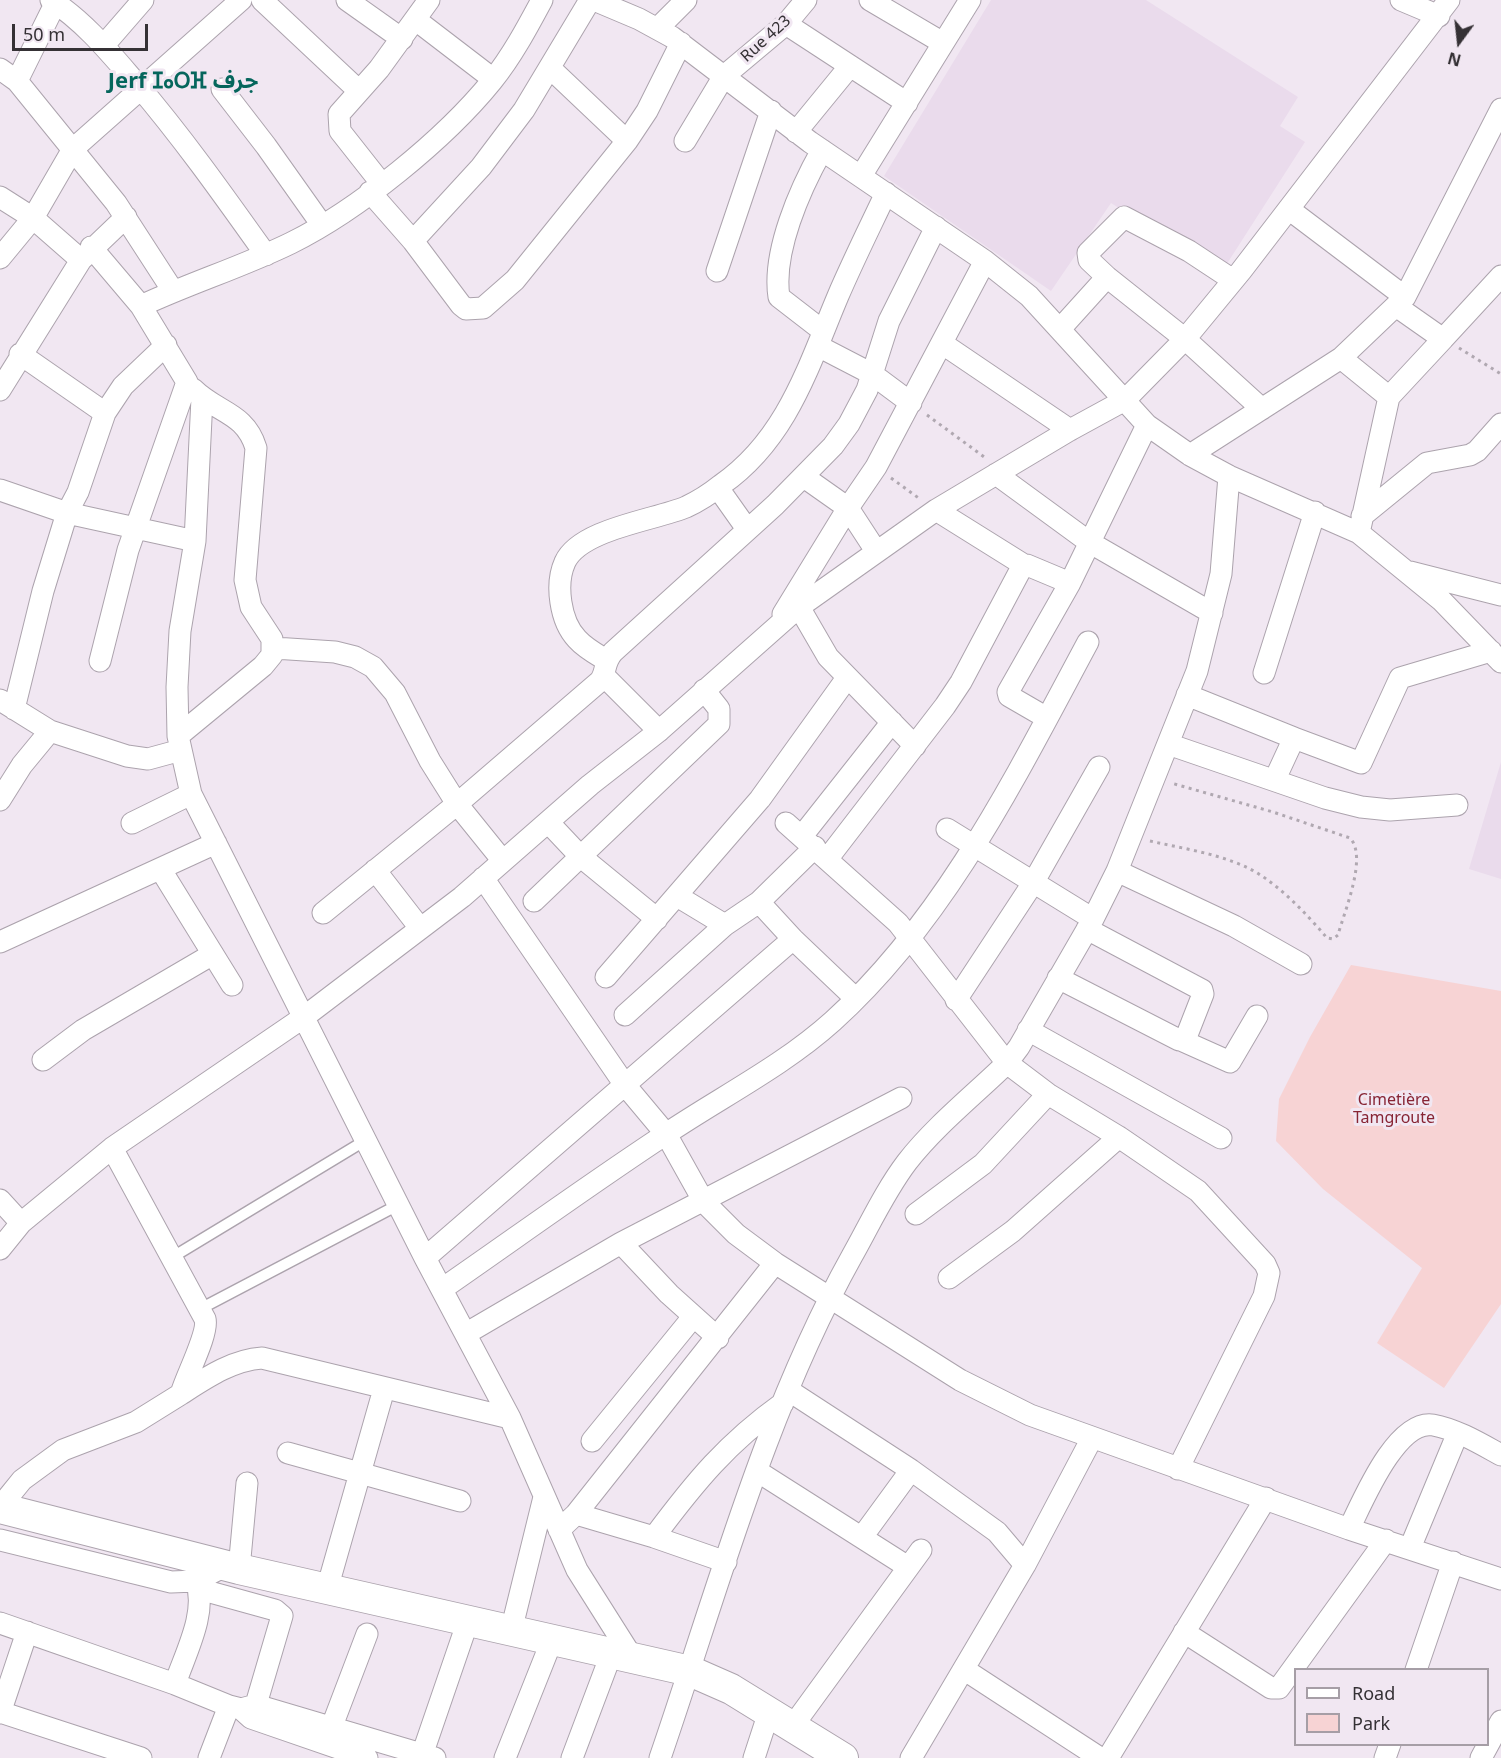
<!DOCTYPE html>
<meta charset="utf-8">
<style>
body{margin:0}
#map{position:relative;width:1501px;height:1758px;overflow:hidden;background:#f1e7f2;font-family:"Noto Sans",sans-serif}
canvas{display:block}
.legend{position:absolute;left:1294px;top:1668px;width:195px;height:78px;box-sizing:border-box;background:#f1e7f2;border:2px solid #a69ea6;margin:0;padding:8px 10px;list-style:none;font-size:18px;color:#353135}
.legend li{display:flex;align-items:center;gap:12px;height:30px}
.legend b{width:30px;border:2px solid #a69ea6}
.north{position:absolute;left:1429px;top:12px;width:60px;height:60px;-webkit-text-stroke:4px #f1e7f2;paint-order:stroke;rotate:195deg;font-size:16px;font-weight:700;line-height:24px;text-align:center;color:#353135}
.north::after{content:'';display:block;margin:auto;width:21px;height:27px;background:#353135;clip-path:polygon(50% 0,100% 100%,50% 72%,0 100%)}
.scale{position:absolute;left:12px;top:24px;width:136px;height:27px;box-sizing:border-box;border:3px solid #353135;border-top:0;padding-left:8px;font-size:18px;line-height:21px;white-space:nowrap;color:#353135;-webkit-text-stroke:4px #f1e7f2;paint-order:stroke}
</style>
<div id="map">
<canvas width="1501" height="1758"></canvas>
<ul class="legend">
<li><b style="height:8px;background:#fff"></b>Road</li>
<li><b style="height:16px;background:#f7d3d4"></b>Park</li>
</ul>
<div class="north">N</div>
<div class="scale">50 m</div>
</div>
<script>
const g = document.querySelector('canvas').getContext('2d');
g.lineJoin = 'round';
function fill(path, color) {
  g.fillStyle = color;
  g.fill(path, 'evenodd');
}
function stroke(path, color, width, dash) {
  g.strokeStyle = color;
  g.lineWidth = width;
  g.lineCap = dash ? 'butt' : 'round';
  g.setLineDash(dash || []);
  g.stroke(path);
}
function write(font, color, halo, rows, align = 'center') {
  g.font = font + ' "Noto Sans","Noto Sans Arabic","Noto Sans Tifinagh",sans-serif';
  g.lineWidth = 6;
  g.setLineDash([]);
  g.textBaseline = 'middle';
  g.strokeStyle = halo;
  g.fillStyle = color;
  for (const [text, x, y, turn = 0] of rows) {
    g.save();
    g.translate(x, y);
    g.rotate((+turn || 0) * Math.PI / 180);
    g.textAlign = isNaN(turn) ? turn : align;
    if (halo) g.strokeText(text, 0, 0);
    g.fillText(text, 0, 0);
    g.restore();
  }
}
const built = new Path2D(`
 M 991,0 L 1146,0 L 1298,97 L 1280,126 L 1305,142 L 1221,273 L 1111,203 L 1051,291 L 884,176 Z
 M 1501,762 L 1501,879 L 1469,869 Z`);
const green = new Path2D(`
 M 1351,965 L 1501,991 L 1501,1304 L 1444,1388 L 1377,1343 L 1422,1268 L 1323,1189 L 1276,1141 L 1279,1099 L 1310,1037 Z`);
const path = new Path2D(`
 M 1459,348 L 1501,374
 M 927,415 L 987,459
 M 891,478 L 920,499
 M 1150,841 C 1181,848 1214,853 1244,866 C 1275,880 1305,912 1327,938 L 1333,939 L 1338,935 C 1344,912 1368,857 1350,838 L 1273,812 L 1171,783`);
const lane = new Path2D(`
 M 171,1258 L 366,1140
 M 200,1309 L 398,1205`);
const street = new Path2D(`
 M 51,0 C 85,22 110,53 136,83 C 183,138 224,196 266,255
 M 262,0 L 359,91
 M 347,0 L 402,39
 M 594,0 L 639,19 L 672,37 L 810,142 L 985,261 L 1029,296 L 1147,425 L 1190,455 L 1229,476 L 1359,533 L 1441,600 L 1501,662
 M 870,0 L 943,43
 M 1401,0 L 1439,16
 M 416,20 L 493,79
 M 786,24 L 907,103
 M 658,28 L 686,0
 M 104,45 L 143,0
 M 550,68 L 627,141
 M 0,69 L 17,81 L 116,203 L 173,291
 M 17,81 L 57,0
 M 222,89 L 266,146 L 322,225
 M 796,132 L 850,66
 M 685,141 L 724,76 L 786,24 L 806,0
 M 822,150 C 800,189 772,252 779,297 L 823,331
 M 861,176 L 970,0
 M 381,183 L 340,131 L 339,114 L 379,69 L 429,0
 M 370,192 L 413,241 L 461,305 L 466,309 L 483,308 L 515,280 L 627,141 L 647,111 L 681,43
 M 0,197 L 33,218 L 73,149 L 241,0
 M 1290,210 L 1405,297
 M 413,241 L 481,167 L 524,110 L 590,0
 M 91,247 L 141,306 L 187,382 L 128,550 L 100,661
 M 0,258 L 33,218 L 81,260
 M 717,271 L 771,111
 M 1233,280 L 1189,251 L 1124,217 L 1088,253 L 1089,260 L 1107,277 L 1185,339 L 1262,409
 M 141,306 C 190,283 242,267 291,243 C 358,210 445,139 492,81 C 512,56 527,28 542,0
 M 1060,329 L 1107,277
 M 1443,339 L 1501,276
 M 943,344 L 1070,430
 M 818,346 L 872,374 L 911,403
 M 20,354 L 105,413
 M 1341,358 L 1389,397 L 1359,533
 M 0,390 L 81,260 L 126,217
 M 1389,397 L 1443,339 L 1396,306
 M 202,398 L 195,541 L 180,631 L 177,687 L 178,736 L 191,794 L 425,1258 L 510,1418 L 577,1570 L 632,1657
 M 1190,455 L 1341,358 L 1405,297 L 1501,109
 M 996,474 L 1089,542 L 1212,613
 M 804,477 L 848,508 L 876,551
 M 718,488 L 747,529
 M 0,490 L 67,513 L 195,541
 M 936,510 L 1024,565
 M 1362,516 L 1427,463 L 1470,455 L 1477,451 L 1501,424
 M 1410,572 L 1501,595
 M 799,607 L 828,657 L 915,746
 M 783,614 L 848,508 L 876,467 L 985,261
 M 274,648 L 335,652 L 355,657 L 373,667 L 395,693 L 430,761 L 457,804 L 503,861
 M 606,660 C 596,654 585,648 577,639 C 560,621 555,584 565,562 C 580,529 655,520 686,507 C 699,501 711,493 721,485 C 787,439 808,367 838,296 C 853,261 870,227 886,193
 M 1264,673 L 1315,512
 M 604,676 L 659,731
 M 1187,695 L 1294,738
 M 0,700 L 50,731 L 127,756 L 148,759 L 181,750
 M 14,709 L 43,591 L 67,513 L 78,492 L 105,413 L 123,386 L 166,345
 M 1047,718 L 1009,696 L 1008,692 L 1070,583 L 1147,425
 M 178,736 L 263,666 L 272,655 L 272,639 L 251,607 L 245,580 L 256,448 C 245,412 217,413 193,389
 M 1168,744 L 1325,798 L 1361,807 L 1390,810 L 1457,805
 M 1275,779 L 1294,738 L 1361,763 L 1400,678 L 1491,651
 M 0,800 L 22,765 L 50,731
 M 548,822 L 580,856 L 657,919
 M 132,823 L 191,794
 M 786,823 L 898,923 L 1007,1063 L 1048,1094 L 1119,1137 L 1198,1191 L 1265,1264 L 1269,1273 L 1264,1296 L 1178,1469
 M 947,829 L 1093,919
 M 802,836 L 892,722
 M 815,847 L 759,902 L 793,939 L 855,998
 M 828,858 L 945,706 L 961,682 L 1022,567 L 1027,565 L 1070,583
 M 161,870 L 232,985
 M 375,870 L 420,928
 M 1117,871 L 1234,926 L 1301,964
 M 483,878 L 625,1085 L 666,1134 L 704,1202 L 736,1234 L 775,1263 L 960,1380 L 1030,1415 L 1349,1529 L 1501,1579
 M 677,896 L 725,925
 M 534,901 L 719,724 L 719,709 L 704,690
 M 323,913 L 457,804 L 600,681 C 607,672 603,663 613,652 L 775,505 L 833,446 L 849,424 L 867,390 L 889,321 L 936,227
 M 0,942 L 216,843
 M 606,977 L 760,799 L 847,678
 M 1058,978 L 1179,1040 L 1185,1040 L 1203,994 L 1202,990 L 1087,929
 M 956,1000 L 1033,883 L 1099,767
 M 625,1015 L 725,925 L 759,902
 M 1028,1030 L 1221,1138
 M 1183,1041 L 1230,1062 L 1257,1016
 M 43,1060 L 83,1030 L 213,954
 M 0,1200 L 21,1223
 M 916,1214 L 983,1164 L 1048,1094
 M 621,1243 L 669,1294 L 718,1338
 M 0,1249 L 21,1223 L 112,1148 L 304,1017 L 462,897 L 590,785 L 659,731 L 799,607 L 936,510 L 1070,430 L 1125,400 L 1185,339 L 1241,271 L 1449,0
 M 425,1258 L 793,939
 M 949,1278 L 1013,1231 L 1119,1137
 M 442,1289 C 517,1237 590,1184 666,1134 C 721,1097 783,1066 833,1021 C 946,919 1017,774 1088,642
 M 467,1333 L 621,1243 L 901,1098
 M 788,1390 L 911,1470 L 997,1532 L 1025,1565
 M 181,1394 C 206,1378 232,1360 262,1358 L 510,1418
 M 592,1441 L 693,1317
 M 288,1453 L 460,1501
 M 757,1471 L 908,1567
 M 0,1507 L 22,1480 L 63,1450 L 136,1422 L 181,1394 C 186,1376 209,1333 205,1319 L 112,1148
 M 576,1514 L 654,1537 L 726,1562
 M 1349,1529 C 1362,1503 1396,1419 1433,1425 C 1456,1429 1481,1444 1501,1455
 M 559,1530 L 576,1514 L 775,1263
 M 654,1537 C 695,1482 727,1443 783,1403
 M 862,1537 L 911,1470
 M 0,1540 L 171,1582 L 196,1581 L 225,1566
 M 1410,1548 L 1457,1435
 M 239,1569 L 247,1483
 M 199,1589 L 275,1610 L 282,1616 L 252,1718
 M 327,1589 L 384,1389
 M 0,1623 L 175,1684 L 229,1706
 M 511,1631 L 544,1497
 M 1184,1632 L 1271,1688 L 1279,1688 L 1386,1540
 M 965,1670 L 1100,1758
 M 1416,1670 L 1453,1562
 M 175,1684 C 185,1654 208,1612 196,1581
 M 241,1709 L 256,1705 L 435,1758
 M 0,1712 L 141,1758
 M 0,1713 L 27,1632
 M 332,1726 L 367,1634
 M 792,1727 L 921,1550
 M 209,1758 L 229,1706 L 241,1709 L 251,1718 L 367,1758
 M 421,1758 L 468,1621
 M 505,1758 L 552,1640
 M 572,1758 L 612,1652
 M 660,1758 C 718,1589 765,1412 852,1256 C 870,1224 885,1191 907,1162 C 935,1126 974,1095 1007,1063 L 1019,1047 L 1093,919 L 1117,871 L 1197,671 L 1221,574 L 1229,476
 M 754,1758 L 769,1712
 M 911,1758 L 1025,1565 L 1092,1438
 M 1108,1758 L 1266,1498
 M 1385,1758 L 1390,1744
 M 1481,1758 L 1501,1721`);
const secondary = new Path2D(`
 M 0,1508 L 239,1569 L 690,1671 L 731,1689 L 843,1758`);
const streetNames = [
 ["Rue 423",766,39,-42]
];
const parkNames = [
 ["Cimetière",1394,1100],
 ["Tamgroute",1394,1118]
];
const districtNames = [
 ["Jerf ⵊⴰⵔⴼ جرف",183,82]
];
fill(built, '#eadbec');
fill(green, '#f7d3d4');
stroke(lane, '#aca3ad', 13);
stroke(street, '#aca3ad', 23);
stroke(secondary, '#aca3ad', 32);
stroke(path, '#b0a8b1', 3, [3, 4.5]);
stroke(lane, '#fff', 10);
stroke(street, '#fff', 21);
stroke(secondary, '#fff', 30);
write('16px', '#353135', '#f1e7f2', streetNames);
write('16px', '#872434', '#f1e7f2', parkNames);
write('bold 22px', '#05665c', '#f1e7f2', districtNames);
</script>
